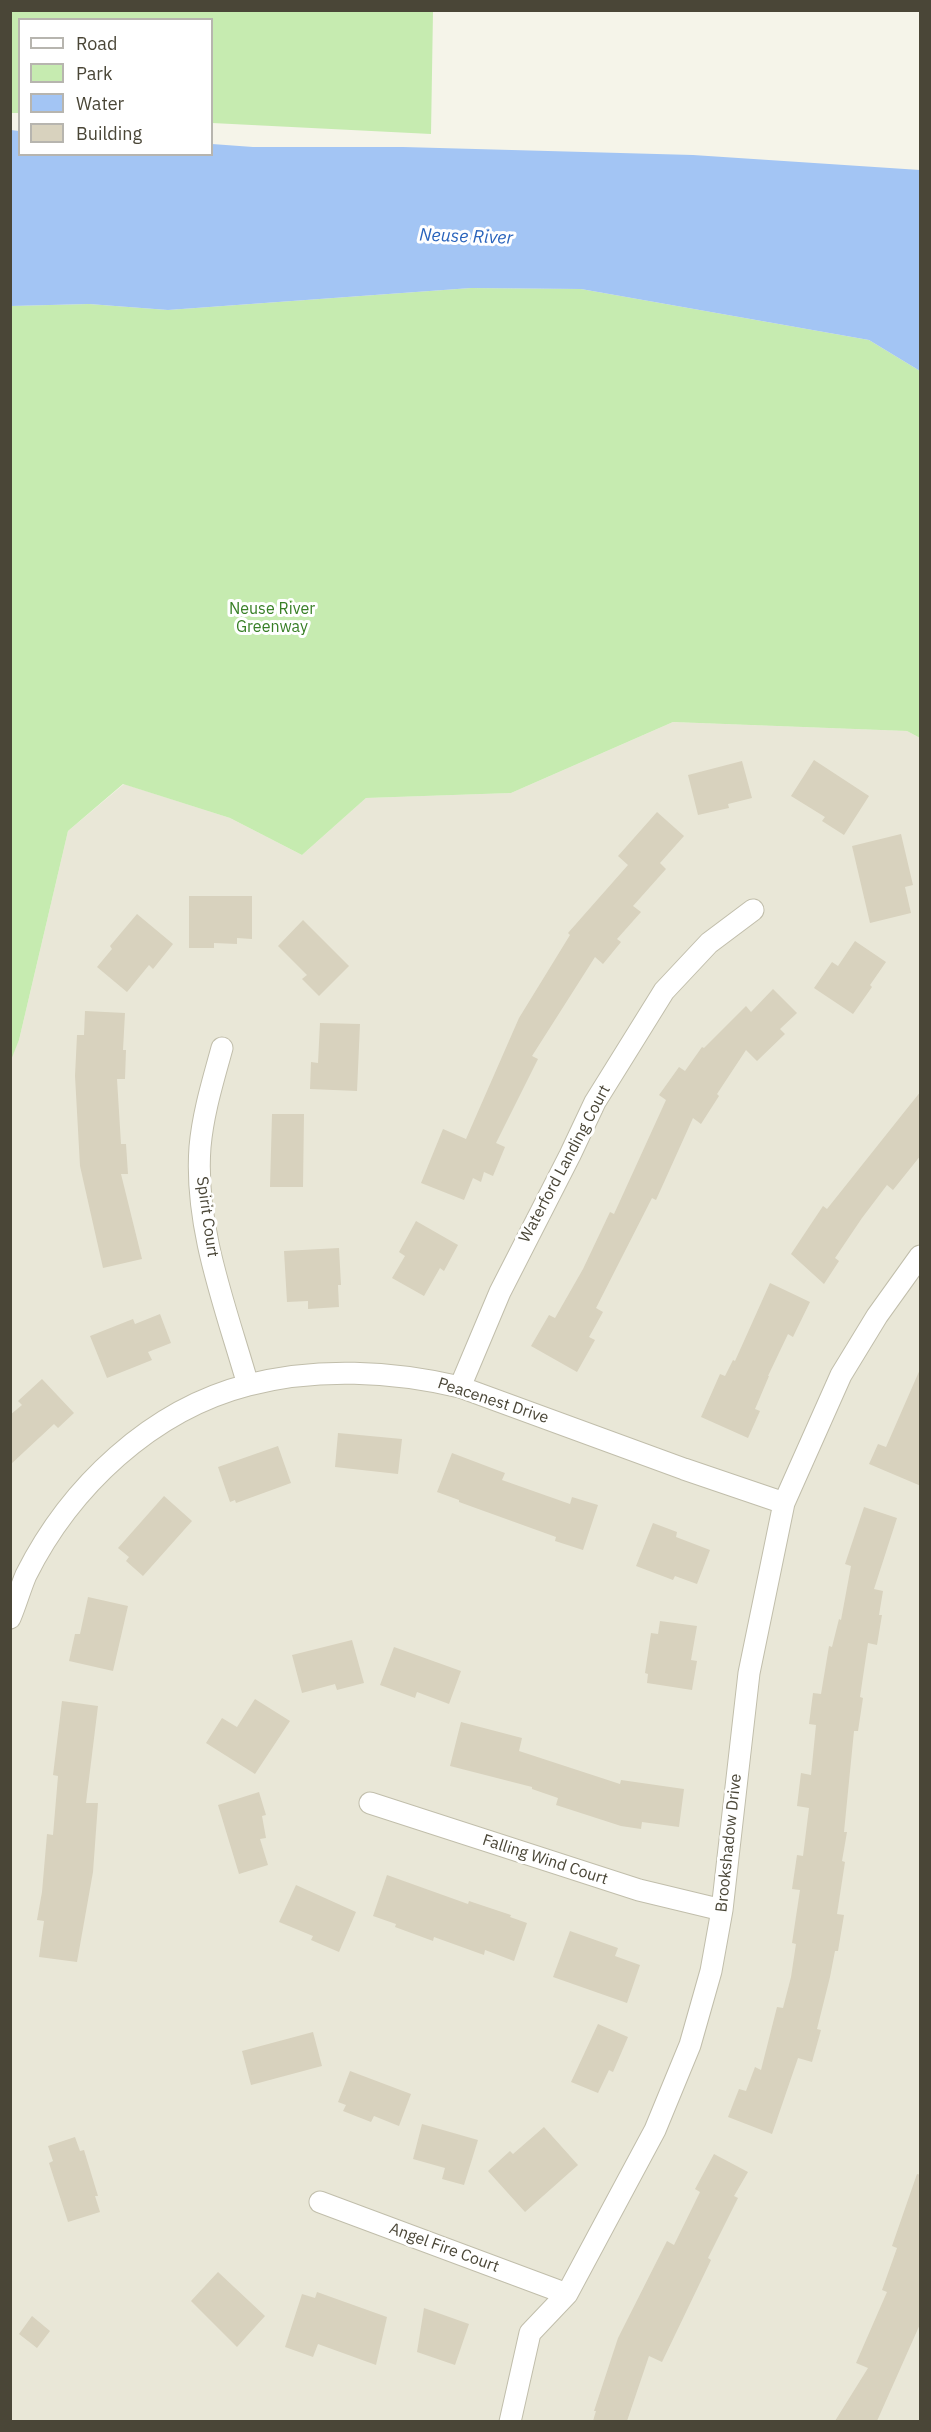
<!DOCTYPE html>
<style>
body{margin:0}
#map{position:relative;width:931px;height:2432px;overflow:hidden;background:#f5f4e9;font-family:"IBM Plex Sans",sans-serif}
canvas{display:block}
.frame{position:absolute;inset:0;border:12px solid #4a4637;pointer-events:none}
.legend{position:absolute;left:18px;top:18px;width:195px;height:138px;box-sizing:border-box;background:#fff;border:2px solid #b7b5af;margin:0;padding:8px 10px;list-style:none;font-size:18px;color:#4a4637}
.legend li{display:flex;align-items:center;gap:12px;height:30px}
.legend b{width:30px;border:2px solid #b7b5af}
</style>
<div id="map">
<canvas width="931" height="2432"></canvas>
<div class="frame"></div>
<ul class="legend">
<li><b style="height:8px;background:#fff"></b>Road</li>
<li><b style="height:16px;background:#c6ebb0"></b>Park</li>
<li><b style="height:16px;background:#a3c5f4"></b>Water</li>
<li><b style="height:16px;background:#d8d2be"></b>Building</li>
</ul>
</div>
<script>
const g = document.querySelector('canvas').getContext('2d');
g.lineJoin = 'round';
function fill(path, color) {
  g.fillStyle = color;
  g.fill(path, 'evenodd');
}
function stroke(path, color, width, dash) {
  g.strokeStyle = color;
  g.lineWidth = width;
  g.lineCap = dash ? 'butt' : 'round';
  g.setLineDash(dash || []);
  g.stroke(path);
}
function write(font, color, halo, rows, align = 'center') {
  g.font = font + ' "IBM Plex Sans",sans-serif';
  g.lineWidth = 6;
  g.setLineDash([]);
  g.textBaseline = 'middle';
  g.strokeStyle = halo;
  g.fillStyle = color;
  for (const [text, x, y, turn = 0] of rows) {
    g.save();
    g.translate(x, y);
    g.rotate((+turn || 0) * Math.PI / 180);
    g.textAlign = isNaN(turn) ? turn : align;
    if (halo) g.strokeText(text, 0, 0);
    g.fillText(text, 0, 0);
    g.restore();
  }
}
const residential = new Path2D(`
 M 673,722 L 907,731 L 920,738 L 920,2421 L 11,2422 L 10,1060 L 19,1040 L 68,831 L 124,784 L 230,818 L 302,855 L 366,798 L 511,793 Z`);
const green = new Path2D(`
 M 11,10 L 433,11 L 431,134 L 212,123 L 212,20 L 20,20 L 19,113 L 11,113 Z
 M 471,288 L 581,289 L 869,340 L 920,371 L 920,738 L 907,731 L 673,722 L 511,793 L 366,798 L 302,855 L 230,818 L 123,784 L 68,831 L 19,1040 L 11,1060 L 11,306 L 89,304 L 168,310 Z`);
const water = new Path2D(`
 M 11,130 L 19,131 L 20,154 L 212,154 L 212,144 L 253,147 L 403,147 L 693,155 L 920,170 L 920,371 L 869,340 L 581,289 L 471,288 L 168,310 L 89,304 L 11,306 Z`);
const building = new Path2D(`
 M 814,760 L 869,796 L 844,835 L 822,821 L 825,817 L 791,796 Z
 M 742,761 L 752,798 L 728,804 L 729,808 L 698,815 L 688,775 Z
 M 657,812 L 684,836 L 660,863 L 666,869 L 633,906 L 641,912 L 617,939 L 621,942 L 603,964 L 595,957 L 532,1056 L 538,1059 L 496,1143 L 505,1147 L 493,1176 L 484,1172 L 481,1182 L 473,1178 L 464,1200 L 421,1183 L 443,1129 L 466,1139 L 519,1018 L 570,935 L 568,933 L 628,865 L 618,856 Z
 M 901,834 L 913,885 L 905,887 L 911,913 L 870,923 L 852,846 Z
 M 189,896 L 252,896 L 252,939 L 237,938 L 237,944 L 214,943 L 214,948 L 189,948 Z
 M 137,914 L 173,944 L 153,969 L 149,965 L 127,992 L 97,967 L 112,949 L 110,946 Z
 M 303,920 L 349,966 L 319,996 L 302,979 L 307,975 L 278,946 Z
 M 855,941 L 886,962 L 870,985 L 872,987 L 853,1014 L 814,988 L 832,962 L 838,966 Z
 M 773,989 L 797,1013 L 780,1029 L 785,1034 L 757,1061 L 746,1050 L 717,1094 L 719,1096 L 701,1124 L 693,1118 L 656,1200 L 652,1198 L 596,1308 L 603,1312 L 589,1337 L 595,1340 L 577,1372 L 531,1346 L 549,1315 L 555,1318 L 583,1269 L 610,1212 L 614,1214 L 666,1100 L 659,1095 L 679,1067 L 685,1071 L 702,1047 L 704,1048 L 746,1006 L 751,1012 Z
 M 85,1011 L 125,1013 L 123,1050 L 126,1050 L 125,1079 L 117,1079 L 121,1144 L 126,1144 L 128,1174 L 121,1174 L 142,1259 L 103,1268 L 80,1166 L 75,1076 L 77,1035 L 84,1035 Z
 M 320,1023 L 360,1024 L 357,1091 L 310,1089 L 311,1062 L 318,1063 Z
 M 921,1091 L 921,1155 L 893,1190 L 887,1185 L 862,1218 L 835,1258 L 839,1261 L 824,1284 L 791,1254 L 823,1206 L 827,1209 Z
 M 272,1114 L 304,1114 L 303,1187 L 270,1187 Z
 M 416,1221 L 458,1245 L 444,1271 L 440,1268 L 424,1296 L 392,1278 L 405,1256 L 399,1252 Z
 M 339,1248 L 341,1285 L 338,1285 L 339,1307 L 308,1309 L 308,1301 L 287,1302 L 284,1251 Z
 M 770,1283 L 810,1302 L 793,1337 L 788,1334 L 768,1376 L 769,1376 L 755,1409 L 760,1411 L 748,1438 L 701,1417 L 720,1374 L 725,1376 L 733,1360 L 735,1361 Z
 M 160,1314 L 171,1343 L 148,1352 L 152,1360 L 107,1378 L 90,1336 L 133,1319 L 135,1324 Z
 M 921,1367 L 921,1486 L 869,1464 L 878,1444 L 886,1447 Z
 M 42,1379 L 74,1413 L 58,1428 L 54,1424 L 10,1465 L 10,1415 L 22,1405 L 18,1401 Z
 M 338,1433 L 402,1439 L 398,1474 L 335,1467 Z
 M 278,1446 L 291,1483 L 236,1503 L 235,1500 L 230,1502 L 218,1467 Z
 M 452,1453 L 505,1473 L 502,1480 L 570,1504 L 572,1497 L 598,1505 L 583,1550 L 555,1541 L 556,1537 L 459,1502 L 459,1500 L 437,1492 Z
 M 164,1496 L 192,1521 L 143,1576 L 126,1561 L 129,1557 L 118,1548 Z
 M 864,1507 L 897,1518 L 874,1589 L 883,1591 L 879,1615 L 882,1615 L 877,1645 L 868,1643 L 860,1697 L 863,1698 L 858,1731 L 854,1731 L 844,1832 L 847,1832 L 842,1861 L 845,1862 L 837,1914 L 844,1915 L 838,1951 L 835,1951 L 830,1977 L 817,2029 L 821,2030 L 812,2062 L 798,2058 L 772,2134 L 728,2117 L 739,2089 L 746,2091 L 755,2067 L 761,2070 L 777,2007 L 783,2008 L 791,1977 L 796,1944 L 792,1943 L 800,1890 L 792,1889 L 797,1855 L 803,1856 L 809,1808 L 797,1806 L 801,1773 L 811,1775 L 816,1725 L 809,1724 L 813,1693 L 821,1694 L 829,1646 L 832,1647 L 839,1619 L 841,1620 L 851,1566 L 845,1564 Z
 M 653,1523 L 677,1532 L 676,1537 L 710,1550 L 697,1584 L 675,1576 L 673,1580 L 636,1566 Z
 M 88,1597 L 128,1606 L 113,1671 L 69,1661 L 75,1634 L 80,1634 Z
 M 660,1621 L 697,1626 L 691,1660 L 697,1661 L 692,1690 L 647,1683 L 648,1674 L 645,1673 L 651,1633 L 658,1634 Z
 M 352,1640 L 364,1683 L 337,1690 L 335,1684 L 302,1693 L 292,1655 Z
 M 394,1647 L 461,1671 L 449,1704 L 417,1692 L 415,1698 L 380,1685 Z
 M 255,1699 L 290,1721 L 255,1774 L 206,1743 L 222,1718 L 237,1727 Z
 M 62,1701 L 98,1706 L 86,1803 L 98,1803 L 93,1872 L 77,1962 L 39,1957 L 44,1921 L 37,1920 L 42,1892 L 47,1834 L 53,1835 L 58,1776 L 53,1775 Z
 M 461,1722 L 522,1738 L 519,1751 L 620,1784 L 621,1780 L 684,1789 L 679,1827 L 642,1822 L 641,1829 L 621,1826 L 556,1805 L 558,1798 L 532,1789 L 532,1787 L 450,1766 Z
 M 259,1792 L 266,1815 L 262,1816 L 266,1838 L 260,1839 L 268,1865 L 239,1874 L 218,1805 Z
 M 387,1875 L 468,1904 L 469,1901 L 511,1915 L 510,1917 L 527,1923 L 514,1961 L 485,1950 L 484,1955 L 434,1937 L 433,1941 L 395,1927 L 396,1924 L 373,1916 Z
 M 296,1885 L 356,1912 L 339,1952 L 311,1940 L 313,1936 L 279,1922 Z
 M 570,1931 L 618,1948 L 615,1956 L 640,1965 L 627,2003 L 553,1977 Z
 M 598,2024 L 628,2037 L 613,2072 L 609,2070 L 598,2093 L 571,2082 Z
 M 313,2032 L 322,2066 L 251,2085 L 242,2051 Z
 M 350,2071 L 411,2094 L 399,2126 L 374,2116 L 371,2122 L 343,2111 L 346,2105 L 338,2102 Z
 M 422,2124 L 478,2140 L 464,2185 L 442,2179 L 445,2168 L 413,2159 Z
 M 544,2127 L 578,2165 L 525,2212 L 488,2171 L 510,2151 L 513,2154 Z
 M 75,2137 L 80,2151 L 84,2150 L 98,2196 L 95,2196 L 100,2212 L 68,2222 L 49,2163 L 53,2161 L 48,2146 Z
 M 714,2154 L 748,2172 L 734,2196 L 738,2198 L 708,2258 L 711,2260 L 662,2362 L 649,2356 L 627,2421 L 593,2421 L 596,2411 L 594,2411 L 618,2338 L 667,2241 L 674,2245 L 700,2192 L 695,2189 Z
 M 917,2174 L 921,2175 L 921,2322 L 877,2421 L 835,2421 L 868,2368 L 856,2363 L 887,2292 L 882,2290 L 897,2248 L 892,2246 Z
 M 218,2272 L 265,2316 L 237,2347 L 191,2301 Z
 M 317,2292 L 387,2317 L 376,2365 L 318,2344 L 313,2357 L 285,2347 L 302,2294 L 315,2298 Z
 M 424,2308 L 469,2324 L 455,2365 L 417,2352 Z
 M 32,2316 L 50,2331 L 37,2348 L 19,2334 Z`);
const minor = new Path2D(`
 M 222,1048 C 213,1081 203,1113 200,1147 C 194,1227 226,1308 248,1385
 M 460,1387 L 500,1292 L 570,1155 L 595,1102 L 664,991 L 709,943 L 753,910
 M 10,1618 C 16,1604 20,1589 26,1575 C 70,1487 151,1410 248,1385 C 317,1367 392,1371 460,1387 L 684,1469 L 784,1503
 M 370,1803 L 639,1890 L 722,1910
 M 320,2202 L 567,2294
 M 510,2422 L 530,2333 L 567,2294 L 655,2130 L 690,2045 L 711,1971 L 722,1910 L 749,1673 L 784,1503 L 841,1375 L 877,1316 L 920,1256`);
const parkNames = [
 ["Neuse River",272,609],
 ["Greenway",272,627]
];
const streetNames = [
 ["Waterford Landing Court",565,1164,-62],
 ["Spirit Court",207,1217,82],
 ["Peacenest Drive",493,1401,18],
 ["Brookshadow Drive",729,1843,-84],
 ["Falling Wind Court",545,1860,18],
 ["Angel Fire Court",444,2248,20]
];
const waterNames = [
 ["Neuse River",466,237,2]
];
fill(residential, '#e9e7d7');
fill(green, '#c6ebb0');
fill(water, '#a3c5f4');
fill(building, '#d8d2be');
stroke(minor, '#c1beab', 23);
stroke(minor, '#fff', 21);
write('16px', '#387f26', '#fff', parkNames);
write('16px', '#4a4637', '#fff', streetNames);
write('italic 18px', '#2a64bc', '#fff', waterNames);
</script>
